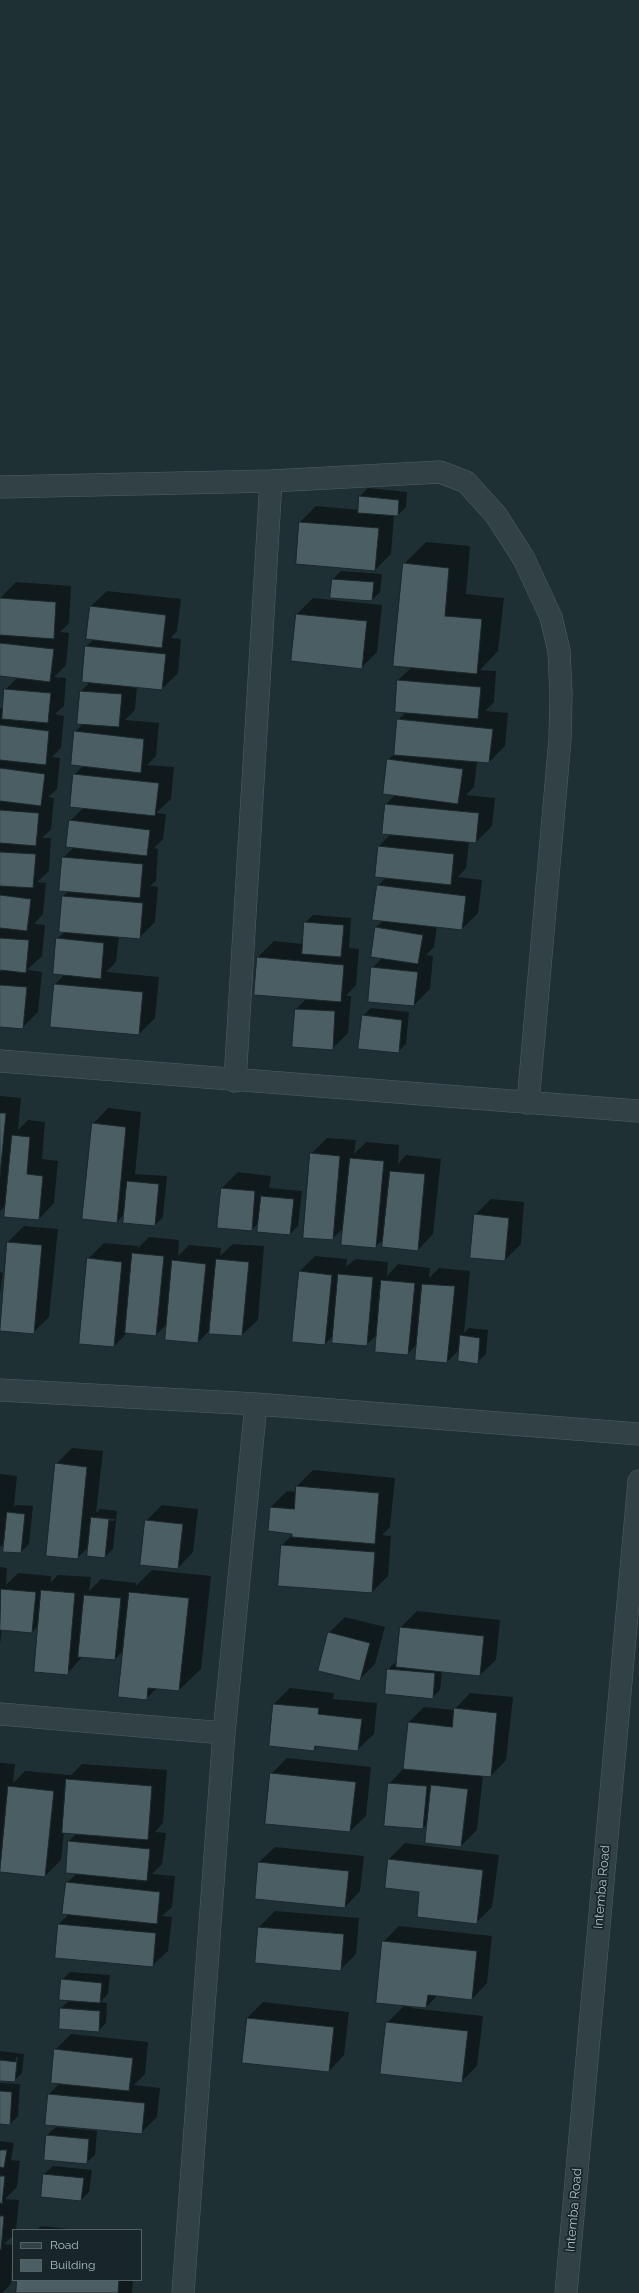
<!DOCTYPE html>
<style>
body{margin:0}
#map{position:relative;width:639px;height:2293px;overflow:hidden;background:#1f3035;font-family:Raleway,sans-serif}
canvas{display:block}
.legend{position:absolute;left:12px;top:2229px;width:130px;height:52px;box-sizing:border-box;background:#18262a;border:1px solid #536267;margin:0;padding:5px 7px;list-style:none;font-size:12px;color:#acbdc3}
.legend li{display:flex;align-items:center;gap:8px;height:20px}
.legend b{width:20px;border:1px solid #536267}
</style>
<div id="map">
<canvas width="639" height="2293"></canvas>
<ul class="legend">
<li><b style="height:5px;background:#324146"></b>Road</li>
<li><b style="height:11px;background:#4a5e64"></b>Building</li>
</ul>
</div>
<script>
const g = document.querySelector('canvas').getContext('2d');
g.lineJoin = 'round';
function fill(path, color) {
  g.fillStyle = color;
  g.fill(path, 'evenodd');
}
function stroke(path, color, width, dash) {
  g.strokeStyle = color;
  g.lineWidth = width;
  g.lineCap = dash ? 'butt' : 'round';
  g.setLineDash(dash || []);
  g.stroke(path);
}
function write(font, color, halo, rows, align = 'center') {
  g.font = font + ' Raleway,sans-serif';
  g.lineWidth = 3.5;
  g.setLineDash([]);
  g.textBaseline = 'middle';
  g.strokeStyle = halo;
  g.fillStyle = color;
  for (const [text, x, y, turn = 0] of rows) {
    g.save();
    g.translate(x, y);
    g.rotate((+turn || 0) * Math.PI / 180);
    g.textAlign = isNaN(turn) ? turn : align;
    if (halo) g.strokeText(text, 0, 0);
    g.fillText(text, 0, 0);
    g.restore();
  }
}
const shadow = new Path2D(`
 M 368,488 L 407,492 L 406,507 L 398,515 L 394,515 L 391,554 L 375,570 L 300,522 L 316,506 L 359,510 L 360,496 Z
 M 426,542 L 470,546 L 466,594 L 504,598 L 498,651 L 480,670 L 496,671 L 494,702 L 485,711 L 508,713 L 505,746 L 489,762 L 477,761 L 474,787 L 466,795 L 495,798 L 492,826 L 476,842 L 469,841 L 466,868 L 458,877 L 482,880 L 478,913 L 462,929 L 437,926 L 434,947 L 426,955 L 433,956 L 430,989 L 414,1005 L 369,1001 L 372,968 L 382,958 L 376,927 L 384,920 L 378,886 L 386,877 L 376,876 L 379,846 L 391,834 L 385,805 L 395,795 L 388,760 L 395,753 L 398,720 L 406,712 L 396,711 L 398,680 L 412,667 L 404,564 Z
 M 341,571 L 382,574 L 380,592 L 372,600 L 333,579 Z
 M 16,582 L 71,586 L 69,623 L 60,632 L 69,633 L 66,665 L 54,677 L 66,678 L 64,706 L 55,714 L 64,716 L 61,748 L 52,757 L 60,758 L 57,789 L 48,797 L 54,798 L 51,829 L 42,838 L 51,838 L 49,871 L 37,882 L 46,883 L 43,914 L 34,924 L 45,925 L 42,956 L 27,970 L 42,972 L 38,1012 L 22,1028 L 0,1026 L 0,972 L 3,970 L 0,969 L 0,708 L 4,708 L 5,690 L 18,677 L 0,675 L 0,598 Z
 M 107,591 L 181,599 L 177,631 L 171,638 L 181,639 L 178,673 L 162,689 L 137,686 L 135,710 L 125,720 L 159,723 L 156,756 L 147,765 L 174,767 L 171,799 L 156,813 L 166,814 L 163,839 L 154,848 L 158,849 L 156,881 L 150,886 L 158,887 L 155,922 L 139,938 L 119,936 L 116,962 L 106,972 L 159,977 L 155,1018 L 139,1034 L 51,1026 L 55,984 L 65,974 L 57,939 L 65,932 L 63,896 L 69,891 L 63,858 L 74,847 L 70,821 L 83,808 L 74,775 L 83,766 L 75,732 L 84,723 L 81,691 L 90,682 L 86,647 L 94,639 L 91,606 Z
 M 313,598 L 382,605 L 377,652 L 361,668 L 292,661 L 297,614 Z
 M 313,915 L 351,918 L 349,948 L 359,949 L 356,985 L 346,996 L 351,996 L 348,1033 L 332,1049 L 296,1009 L 307,998 L 255,994 L 258,957 L 274,941 L 303,944 L 305,923 Z
 M 371,1008 L 409,1012 L 406,1044 L 398,1052 L 363,1016 Z
 M 0,1096 L 21,1098 L 18,1130 L 28,1120 L 45,1122 L 42,1159 L 58,1161 L 54,1203 L 39,1219 L 6,1205 L 0,1211 Z
 M 108,1108 L 141,1112 L 135,1174 L 167,1176 L 163,1217 L 155,1225 L 125,1213 L 117,1222 L 93,1124 Z
 M 327,1138 L 356,1140 L 354,1154 L 366,1142 L 399,1145 L 398,1164 L 406,1155 L 441,1159 L 433,1234 L 418,1250 L 384,1239 L 375,1247 L 344,1228 L 332,1239 L 311,1154 Z
 M 238,1172 L 271,1176 L 269,1188 L 302,1191 L 298,1226 L 290,1234 L 260,1222 L 251,1230 L 222,1188 Z
 M 491,1199 L 524,1202 L 521,1244 L 505,1260 L 475,1215 Z
 M 24,1226 L 58,1229 L 49,1317 L 33,1333 L 0,1330 L 8,1242 Z
 M 149,1237 L 179,1240 L 178,1256 L 189,1245 L 221,1248 L 220,1256 L 233,1244 L 264,1246 L 258,1320 L 242,1335 L 210,1330 L 198,1342 L 168,1323 L 156,1335 L 128,1332 L 114,1346 L 88,1259 L 104,1243 L 138,1246 L 137,1249 Z
 M 315,1256 L 347,1259 L 346,1267 L 355,1259 L 388,1262 L 387,1276 L 398,1264 L 430,1268 L 429,1278 L 439,1268 L 470,1271 L 464,1333 L 469,1328 L 488,1330 L 486,1354 L 477,1362 L 460,1349 L 447,1362 L 416,1360 L 417,1344 L 408,1354 L 378,1334 L 366,1345 L 333,1336 L 325,1344 L 299,1272 Z
 M 0,1272 L 3,1273 L 0,1294 Z
 M 72,1448 L 103,1451 L 96,1513 L 100,1509 L 117,1511 L 113,1549 L 105,1557 L 89,1547 L 77,1558 L 56,1464 ZM 98,1517 L 115,1519 L 114,1521 L 98,1519 Z
 M 313,1470 L 395,1478 L 390,1527 L 382,1535 L 391,1536 L 388,1576 L 372,1592 L 282,1545 L 294,1533 L 271,1507 L 287,1491 L 297,1492 L 297,1486 Z
 M 0,1474 L 17,1476 L 14,1507 L 16,1505 L 33,1506 L 29,1544 L 21,1552 L 5,1542 L 0,1547 Z
 M 162,1505 L 198,1509 L 193,1552 L 178,1568 L 146,1521 Z
 M 0,1567 L 7,1568 L 6,1585 L 18,1573 L 51,1576 L 51,1582 L 58,1575 L 91,1577 L 89,1591 L 101,1579 L 136,1583 L 136,1586 L 152,1570 L 211,1576 L 201,1669 L 179,1690 L 157,1688 L 146,1699 L 124,1650 L 115,1659 L 83,1656 L 67,1674 L 39,1625 L 32,1632 L 2,1629 L 0,1644 Z
 M 417,1611 L 500,1620 L 496,1660 L 480,1675 L 442,1671 L 440,1690 L 432,1698 L 388,1669 L 397,1661 L 401,1627 Z
 M 345,1617 L 385,1627 L 375,1664 L 359,1680 L 329,1633 Z
 M 290,1688 L 334,1693 L 333,1699 L 377,1703 L 374,1734 L 358,1749 L 318,1745 L 314,1750 L 274,1704 Z
 M 470,1693 L 513,1697 L 506,1760 L 491,1776 L 483,1775 L 477,1830 L 461,1846 L 428,1823 L 423,1828 L 389,1784 L 404,1768 L 408,1723 L 424,1707 L 454,1710 Z
 M 287,1758 L 371,1767 L 366,1816 L 350,1831 L 271,1774 Z
 M 0,1763 L 15,1764 L 13,1783 L 25,1771 L 71,1775 L 82,1764 L 167,1770 L 163,1823 L 155,1832 L 166,1833 L 162,1864 L 152,1874 L 175,1876 L 172,1907 L 162,1916 L 172,1917 L 168,1951 L 152,1966 L 59,1924 L 69,1914 L 67,1883 L 77,1873 L 69,1841 L 77,1833 L 64,1832 L 61,1860 L 45,1876 L 1,1860 L 0,1861 Z
 M 405,1843 L 499,1855 L 492,1907 L 476,1923 L 421,1891 L 386,1887 L 389,1859 Z
 M 275,1847 L 364,1856 L 360,1891 L 345,1907 L 259,1862 Z
 M 275,1911 L 359,1918 L 356,1954 L 340,1970 L 256,1962 L 259,1927 Z
 M 399,1926 L 492,1936 L 487,1983 L 472,1999 L 438,1995 L 426,2007 L 411,2006 L 411,2008 L 483,2016 L 477,2066 L 461,2082 L 387,2023 L 405,2005 L 383,1942 Z
 M 70,1972 L 110,1975 L 108,1994 L 100,2002 L 107,2003 L 106,2023 L 98,2031 L 61,2008 L 70,2000 L 62,1980 Z
 M 263,2002 L 349,2012 L 344,2055 L 329,2071 L 243,2062 L 247,2018 Z
 M 71,2034 L 148,2042 L 145,2074 L 134,2085 L 160,2088 L 157,2117 L 141,2133 L 46,2124 L 49,2094 L 60,2083 L 55,2050 Z
 M 0,2051 L 24,2054 L 22,2073 L 14,2081 L 0,2080 ZM 16,2057 L 18,2057 L 16,2073 L 14,2073 Z
 M 0,2083 L 20,2084 L 18,2116 L 10,2124 L 0,2123 Z
 M 56,2127 L 97,2131 L 95,2155 L 86,2163 L 47,2135 Z
 M 0,2141 L 14,2143 L 11,2160 L 20,2161 L 17,2187 L 5,2199 L 19,2200 L 16,2230 L 13,2230 L 13,2236 L 4,2244 L 13,2245 L 11,2284 L 2,2293 L 0,2293 Z
 M 53,2166 L 92,2170 L 89,2192 L 81,2200 L 42,2196 L 44,2174 Z
 M 41,2226 L 80,2230 L 37,2230 Z
 M 18,2280 L 133,2280 L 132,2293 L 17,2293 Z`);
const building = new Path2D(`
 M 359,496 L 399,500 L 398,516 L 358,513 Z
 M 299,522 L 379,528 L 375,571 L 296,564 Z
 M 403,563 L 449,568 L 445,616 L 482,619 L 477,674 L 393,666 Z
 M 332,579 L 374,582 L 372,601 L 330,598 Z
 M 0,598 L 56,602 L 54,639 L 0,635 Z
 M 90,606 L 166,615 L 162,648 L 86,639 Z
 M 296,614 L 367,621 L 362,669 L 291,661 Z
 M 0,643 L 54,649 L 50,682 L 0,676 Z
 M 85,646 L 166,654 L 162,690 L 82,682 Z
 M 397,680 L 481,687 L 478,719 L 395,712 Z
 M 4,689 L 51,693 L 48,723 L 2,719 Z
 M 80,691 L 122,694 L 119,727 L 77,724 Z
 M 397,719 L 493,729 L 489,763 L 394,755 Z
 M 0,725 L 49,731 L 46,765 L 0,760 Z
 M 74,731 L 144,739 L 141,773 L 71,765 Z
 M 387,759 L 463,769 L 458,804 L 383,794 Z
 M 0,768 L 45,774 L 41,806 L 0,801 Z
 M 73,774 L 159,783 L 155,816 L 70,807 Z
 M 385,804 L 479,813 L 476,843 L 382,834 Z
 M 0,810 L 39,813 L 36,846 L 0,843 Z
 M 69,820 L 150,830 L 147,856 L 66,847 Z
 M 378,846 L 454,854 L 451,885 L 375,877 Z
 M 0,852 L 36,854 L 33,888 L 0,886 Z
 M 62,857 L 143,864 L 140,898 L 59,891 Z
 M 377,885 L 466,896 L 462,930 L 372,920 Z
 M 0,895 L 31,899 L 27,931 L 0,928 Z
 M 62,896 L 143,903 L 140,939 L 59,932 Z
 M 304,922 L 344,925 L 341,957 L 302,954 Z
 M 375,927 L 423,935 L 418,964 L 371,957 Z
 M 0,938 L 29,940 L 26,973 L 0,970 Z
 M 56,938 L 104,943 L 101,979 L 53,974 Z
 M 257,957 L 344,965 L 341,1002 L 254,995 Z
 M 371,967 L 418,972 L 414,1006 L 368,1002 Z
 M 54,984 L 143,992 L 139,1035 L 50,1027 Z
 M 0,985 L 27,987 L 23,1029 L 0,1027 Z
 M 295,1009 L 335,1011 L 333,1050 L 292,1047 Z
 M 362,1015 L 402,1020 L 399,1053 L 358,1049 Z
 M 0,1113 L 6,1113 L 0,1176 Z
 M 92,1123 L 126,1127 L 117,1223 L 82,1219 Z
 M 12,1135 L 30,1137 L 27,1174 L 43,1176 L 39,1220 L 4,1217 Z
 M 310,1153 L 340,1156 L 333,1240 L 303,1238 Z
 M 350,1158 L 384,1161 L 376,1248 L 341,1245 Z
 M 390,1171 L 425,1174 L 418,1251 L 382,1247 Z
 M 127,1181 L 159,1184 L 155,1226 L 123,1223 Z
 M 221,1188 L 255,1191 L 252,1231 L 217,1228 Z
 M 261,1196 L 294,1199 L 290,1235 L 257,1232 Z
 M 474,1214 L 509,1218 L 505,1261 L 470,1258 Z
 M 7,1242 L 42,1245 L 34,1334 L 0,1331 Z
 M 132,1253 L 164,1256 L 156,1336 L 125,1333 Z
 M 87,1258 L 122,1262 L 114,1347 L 79,1344 Z
 M 216,1259 L 249,1262 L 242,1336 L 209,1334 Z
 M 172,1260 L 206,1264 L 198,1343 L 165,1340 Z
 M 299,1271 L 332,1275 L 325,1345 L 292,1342 Z
 M 338,1274 L 373,1277 L 367,1346 L 332,1343 Z
 M 381,1280 L 415,1283 L 408,1355 L 375,1352 Z
 M 422,1284 L 455,1286 L 447,1363 L 415,1360 Z
 M 460,1335 L 480,1338 L 478,1364 L 458,1361 Z
 M 55,1463 L 87,1467 L 78,1559 L 46,1556 Z
 M 296,1486 L 379,1493 L 375,1544 L 292,1537 L 292,1534 L 268,1531 L 270,1507 L 294,1509 Z
 M 7,1512 L 25,1514 L 21,1553 L 3,1552 Z
 M 91,1517 L 109,1519 L 105,1558 L 87,1556 Z
 M 145,1520 L 183,1524 L 178,1569 L 140,1565 Z
 M 281,1545 L 375,1552 L 372,1593 L 278,1586 Z
 M 1,1589 L 36,1592 L 32,1633 L 0,1630 Z
 M 41,1590 L 75,1593 L 68,1675 L 34,1672 Z
 M 129,1592 L 189,1598 L 179,1691 L 148,1688 L 147,1700 L 118,1697 Z
 M 84,1595 L 121,1598 L 115,1660 L 78,1657 Z
 M 400,1627 L 484,1636 L 480,1676 L 396,1667 Z
 M 328,1632 L 370,1643 L 360,1681 L 318,1671 Z
 M 387,1669 L 435,1673 L 433,1699 L 385,1694 Z
 M 273,1704 L 319,1708 L 318,1714 L 362,1719 L 358,1751 L 315,1746 L 314,1751 L 269,1746 Z
 M 454,1708 L 497,1713 L 491,1777 L 403,1769 L 408,1722 L 452,1727 Z
 M 270,1773 L 356,1782 L 350,1832 L 265,1824 Z
 M 66,1779 L 152,1786 L 148,1840 L 62,1833 Z
 M 388,1783 L 427,1786 L 423,1829 L 384,1826 Z
 M 431,1785 L 468,1789 L 461,1847 L 425,1843 Z
 M 8,1786 L 54,1791 L 45,1877 L 0,1872 Z
 M 68,1841 L 150,1849 L 147,1881 L 66,1873 Z
 M 388,1859 L 483,1870 L 477,1924 L 417,1917 L 419,1892 L 385,1888 Z
 M 258,1862 L 349,1871 L 345,1908 L 255,1899 Z
 M 66,1882 L 160,1892 L 157,1924 L 62,1914 Z
 M 58,1924 L 156,1933 L 153,1967 L 55,1958 Z
 M 258,1927 L 344,1934 L 341,1971 L 255,1963 Z
 M 382,1941 L 477,1951 L 472,2000 L 428,1995 L 426,2008 L 376,2003 Z
 M 61,1979 L 102,1983 L 100,2003 L 59,2000 Z
 M 60,2008 L 100,2011 L 99,2032 L 59,2029 Z
 M 247,2018 L 334,2027 L 329,2072 L 242,2063 Z
 M 386,2022 L 468,2031 L 462,2083 L 380,2074 Z
 M 54,2049 L 133,2058 L 129,2091 L 51,2083 Z
 M 0,2060 L 17,2062 L 15,2082 L 0,2081 Z
 M 0,2091 L 12,2092 L 10,2125 L 0,2124 Z
 M 48,2094 L 145,2103 L 142,2134 L 45,2125 Z
 M 46,2135 L 89,2139 L 87,2164 L 44,2160 Z
 M 0,2150 L 7,2150 L 4,2168 L 0,2167 Z
 M 43,2174 L 84,2178 L 81,2201 L 41,2197 Z
 M 0,2176 L 5,2176 L 2,2204 L 0,2203 Z
 M 0,2216 L 4,2216 L 1,2250 L 0,2249 Z
 M 17,2280 L 119,2280 L 118,2293 L 16,2293 Z`);
const minor = new Path2D(`
 M 0,487 L 271,481
 M 0,1061 L 639,1111
 M 235,1081 L 271,481 L 440,472 L 466,482 L 496,515 L 524,559 L 551,617 L 559,651 L 561,694 L 560,739 L 528,1103
 M 0,1390 L 256,1404 L 639,1434
 M 0,1714 L 224,1733 L 183,2293
 M 224,1733 L 256,1404
 M 566,2293 L 639,1481`);
const streetNames = [
 ["Intemba Road",602,1887,-85],
 ["Intemba Road",574,2210,-85]
];
fill(shadow, '#0007');
fill(building, '#4a5e64');
stroke(building, '#1a282c', 1);
stroke(minor, '#505f64', 23);
stroke(minor, '#324146', 22);
write('13px', '#acbdc3', '#18262a', streetNames);
</script>
